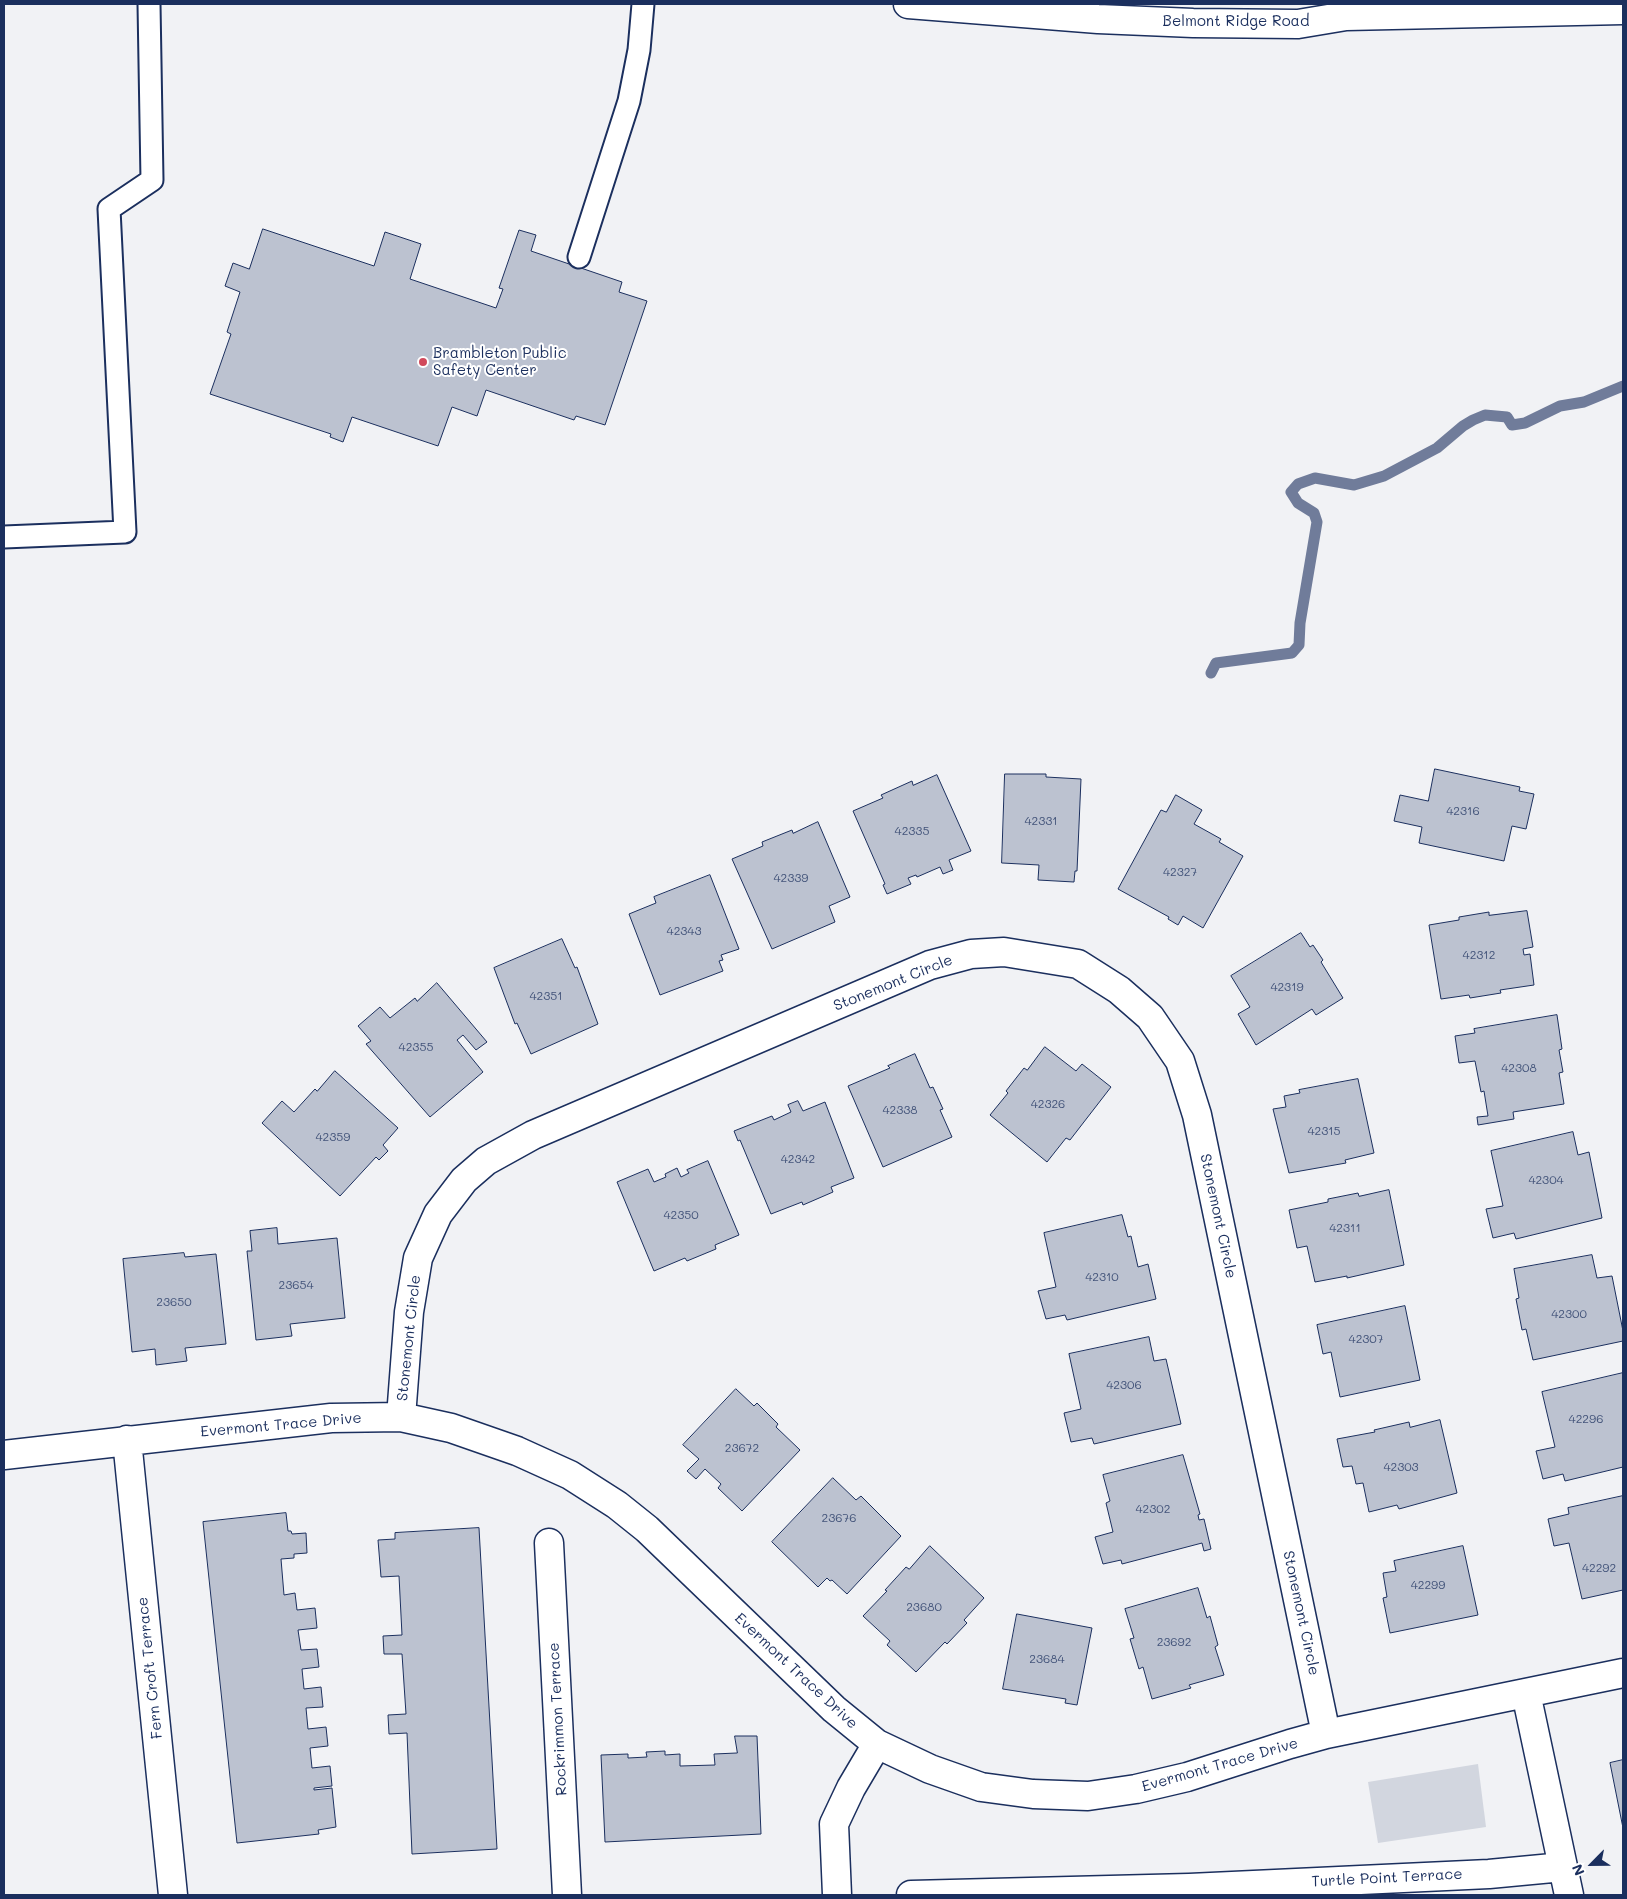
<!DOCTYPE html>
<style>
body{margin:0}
#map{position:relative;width:1627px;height:1899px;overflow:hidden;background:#f1f2f5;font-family:Mali,sans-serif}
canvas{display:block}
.frame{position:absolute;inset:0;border:5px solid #1b2f5e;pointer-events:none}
.north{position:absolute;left:1567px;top:1839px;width:50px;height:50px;-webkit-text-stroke:4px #fff;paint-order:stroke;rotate:247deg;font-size:14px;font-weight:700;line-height:20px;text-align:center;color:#1b2f5e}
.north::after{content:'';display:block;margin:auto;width:18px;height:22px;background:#1b2f5e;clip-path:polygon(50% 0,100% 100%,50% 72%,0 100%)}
</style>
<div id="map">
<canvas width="1627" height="1899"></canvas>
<div class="frame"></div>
<div class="north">N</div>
</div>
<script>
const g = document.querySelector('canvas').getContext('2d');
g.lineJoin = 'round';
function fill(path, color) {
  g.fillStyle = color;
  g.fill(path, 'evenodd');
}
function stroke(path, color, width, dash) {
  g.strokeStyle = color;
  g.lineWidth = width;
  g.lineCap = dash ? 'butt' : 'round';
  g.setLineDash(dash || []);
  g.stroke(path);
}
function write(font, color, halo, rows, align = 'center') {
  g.font = font + ' Mali,sans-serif';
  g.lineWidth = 4;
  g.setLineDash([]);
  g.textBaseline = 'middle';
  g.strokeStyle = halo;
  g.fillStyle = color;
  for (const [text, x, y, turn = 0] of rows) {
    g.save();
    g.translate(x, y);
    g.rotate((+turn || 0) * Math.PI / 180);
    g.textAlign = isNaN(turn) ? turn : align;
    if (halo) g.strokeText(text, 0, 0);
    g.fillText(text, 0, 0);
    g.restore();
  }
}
const green = new Path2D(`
 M 1478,1764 L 1486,1827 L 1378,1843 L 1368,1782 Z`);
const stream = new Path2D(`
 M 1211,673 L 1216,663 L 1292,653 L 1299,645 L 1300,623 L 1317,522 L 1314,513 L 1298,503 L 1291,492 L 1298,484 L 1315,478 L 1354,485 L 1384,476 L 1437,448 L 1463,426 L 1473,420 L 1485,415 L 1507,417 L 1512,425 L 1525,423 L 1560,406 L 1584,402 L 1623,386`);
const building = new Path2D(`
 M 263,229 L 374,266 L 385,232 L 421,244 L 410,279 L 496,308 L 503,289 L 499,288 L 519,230 L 536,235 L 531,251 L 622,282 L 619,292 L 647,301 L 605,425 L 576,416 L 574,420 L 486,390 L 477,416 L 452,407 L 438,446 L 352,417 L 343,442 L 330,437 L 331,434 L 210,394 L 231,334 L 227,332 L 240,292 L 225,286 L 233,263 L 249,269 Z
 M 1435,769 L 1520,787 L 1519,791 L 1534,794 L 1526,829 L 1512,826 L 1504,861 L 1419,843 L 1422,827 L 1394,821 L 1400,795 L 1428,801 Z
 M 1005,774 L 1046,774 L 1046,777 L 1081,779 L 1077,871 L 1075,871 L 1074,882 L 1038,880 L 1039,865 L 1002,863 Z
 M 937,775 L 971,851 L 949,860 L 953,870 L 943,874 L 940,867 L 917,877 L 916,875 L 908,878 L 911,884 L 887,894 L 883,885 L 885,884 L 853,811 L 883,798 L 881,795 L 912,781 L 913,785 Z
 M 1176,795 L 1202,810 L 1194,824 L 1221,839 L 1219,842 L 1243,856 L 1203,928 L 1183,916 L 1178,925 L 1168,919 L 1169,917 L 1118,889 L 1161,810 L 1166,812 Z
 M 818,822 L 850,897 L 829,906 L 835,922 L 772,949 L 732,859 L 763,846 L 762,842 L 792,830 L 793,833 Z
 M 710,875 L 739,949 L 721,955 L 723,960 L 719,961 L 723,971 L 660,995 L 629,914 L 656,903 L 654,897 Z
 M 1527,911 L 1533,947 L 1523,949 L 1524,955 L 1530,954 L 1534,985 L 1500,990 L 1501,993 L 1470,998 L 1469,995 L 1441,999 L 1429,925 L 1459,920 L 1459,917 L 1489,912 L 1489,915 Z
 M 1301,933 L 1310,947 L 1313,945 L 1323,960 L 1321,962 L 1343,998 L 1316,1015 L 1312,1009 L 1256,1045 L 1238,1014 L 1250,1007 L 1231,976 Z
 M 562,939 L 575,968 L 577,967 L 598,1024 L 531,1054 L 517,1023 L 515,1024 L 494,968 Z
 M 437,983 L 487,1042 L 476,1050 L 463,1035 L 457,1040 L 483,1072 L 430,1117 L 366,1044 L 371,1041 L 358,1026 L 380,1007 L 390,1018 L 415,998 L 417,1001 Z
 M 1557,1015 L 1562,1049 L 1559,1050 L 1563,1072 L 1559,1073 L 1564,1104 L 1513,1112 L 1514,1119 L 1478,1125 L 1477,1117 L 1488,1116 L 1484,1091 L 1481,1092 L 1475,1061 L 1459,1063 L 1455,1036 L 1475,1033 L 1474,1029 Z
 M 1045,1047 L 1076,1071 L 1082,1064 L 1111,1087 L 1070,1140 L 1066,1138 L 1047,1162 L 990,1115 L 1008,1093 L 1006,1091 L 1024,1068 L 1027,1070 Z
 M 915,1054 L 930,1088 L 933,1087 L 943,1109 L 940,1110 L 952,1137 L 883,1167 L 848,1086 L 890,1068 L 888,1066 Z
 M 335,1071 L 398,1128 L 383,1145 L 388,1151 L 379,1160 L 376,1157 L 340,1196 L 262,1123 L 282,1101 L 294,1112 L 315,1089 L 317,1091 Z
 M 1358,1079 L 1374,1153 L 1345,1160 L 1346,1163 L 1289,1173 L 1273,1109 L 1286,1107 L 1284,1096 L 1300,1093 L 1299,1090 Z
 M 798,1101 L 803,1111 L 825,1102 L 854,1178 L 831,1187 L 833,1192 L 803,1205 L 802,1202 L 771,1214 L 740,1140 L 738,1141 L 734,1131 L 772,1116 L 774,1120 L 791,1112 L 788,1105 Z
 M 1573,1132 L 1578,1155 L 1589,1152 L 1602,1218 L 1516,1239 L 1514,1233 L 1493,1238 L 1486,1209 L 1503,1206 L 1491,1151 Z
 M 708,1161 L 739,1235 L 715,1245 L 716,1249 L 687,1261 L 685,1258 L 654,1271 L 617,1182 L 648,1169 L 654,1182 L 666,1177 L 665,1174 L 677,1168 L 681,1177 L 689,1173 L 687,1170 Z
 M 1389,1190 L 1404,1265 L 1347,1278 L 1347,1276 L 1315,1282 L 1307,1246 L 1297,1248 L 1289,1210 L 1328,1202 L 1328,1199 L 1358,1193 L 1359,1196 Z
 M 1122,1215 L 1128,1237 L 1131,1236 L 1138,1267 L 1148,1264 L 1156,1299 L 1067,1320 L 1065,1315 L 1046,1319 L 1038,1291 L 1056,1287 L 1044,1233 Z
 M 277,1228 L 278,1244 L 337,1238 L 345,1318 L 290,1324 L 292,1336 L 256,1340 L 247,1251 L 252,1251 L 250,1231 Z
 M 184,1253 L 185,1257 L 216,1254 L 226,1344 L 185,1348 L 187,1361 L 156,1365 L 155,1349 L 132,1352 L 123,1259 Z
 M 1592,1255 L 1597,1278 L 1612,1276 L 1623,1331 L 1623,1341 L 1533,1360 L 1526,1329 L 1522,1330 L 1516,1299 L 1519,1298 L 1514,1269 Z
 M 1405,1306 L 1420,1380 L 1340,1397 L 1331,1352 L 1323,1354 L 1317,1325 Z
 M 1149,1337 L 1154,1361 L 1166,1359 L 1181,1424 L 1094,1444 L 1092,1438 L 1071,1442 L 1064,1413 L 1081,1409 L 1069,1354 Z
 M 1623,1373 L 1623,1467 L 1565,1481 L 1563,1474 L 1543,1479 L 1536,1451 L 1555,1447 L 1542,1392 Z
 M 736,1389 L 754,1406 L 757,1403 L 778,1424 L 776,1427 L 800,1450 L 742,1511 L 718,1488 L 721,1484 L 705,1469 L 696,1479 L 687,1471 L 699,1459 L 683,1445 Z
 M 1440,1420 L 1457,1493 L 1399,1509 L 1397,1505 L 1369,1512 L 1363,1483 L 1356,1484 L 1352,1466 L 1343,1467 L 1337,1439 L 1375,1432 L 1374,1430 L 1409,1422 L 1410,1427 Z
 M 1183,1455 L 1200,1514 L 1198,1515 L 1199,1520 L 1204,1519 L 1211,1549 L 1204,1551 L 1202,1543 L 1122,1564 L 1121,1560 L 1103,1564 L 1095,1537 L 1113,1532 L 1106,1503 L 1110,1501 L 1103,1475 Z
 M 833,1478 L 856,1500 L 861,1496 L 901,1536 L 847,1594 L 832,1580 L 830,1581 L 827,1578 L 818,1587 L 772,1542 Z
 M 1623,1496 L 1623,1590 L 1582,1599 L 1569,1543 L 1554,1546 L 1548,1519 L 1569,1514 L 1568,1508 Z
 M 286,1513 L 288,1531 L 291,1531 L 292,1534 L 306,1533 L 307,1553 L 294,1554 L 294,1558 L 281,1559 L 284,1595 L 295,1593 L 297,1610 L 315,1608 L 317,1628 L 298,1630 L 301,1650 L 317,1649 L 319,1667 L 302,1669 L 304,1689 L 321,1687 L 323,1707 L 306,1708 L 308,1729 L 326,1727 L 328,1746 L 310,1748 L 312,1768 L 330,1766 L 332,1786 L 314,1788 L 314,1790 L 332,1788 L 336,1827 L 318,1830 L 319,1834 L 237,1843 L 203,1522 Z
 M 479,1528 L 497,1849 L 412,1854 L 407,1733 L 389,1734 L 388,1715 L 406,1714 L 402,1654 L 384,1654 L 383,1636 L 402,1635 L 399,1576 L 381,1577 L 378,1540 L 395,1539 L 395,1533 Z
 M 930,1546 L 984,1598 L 964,1620 L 967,1623 L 947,1644 L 945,1642 L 916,1672 L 887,1645 L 890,1641 L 863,1616 L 887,1591 L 885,1590 L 906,1567 L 909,1569 Z
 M 1463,1546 L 1478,1615 L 1390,1633 L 1383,1598 L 1387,1597 L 1383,1573 L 1396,1571 L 1394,1561 Z
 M 1198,1588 L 1207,1618 L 1210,1616 L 1218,1645 L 1215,1647 L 1224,1675 L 1189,1685 L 1191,1688 L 1152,1699 L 1143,1667 L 1139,1669 L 1130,1639 L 1134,1638 L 1125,1609 Z
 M 1017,1614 L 1092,1628 L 1077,1705 L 1065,1703 L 1066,1699 L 1003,1689 Z
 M 735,1736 L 757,1736 L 761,1834 L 605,1842 L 601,1755 L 628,1754 L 628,1758 L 647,1757 L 646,1752 L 665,1751 L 665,1755 L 680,1754 L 680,1766 L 715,1765 L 714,1754 L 737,1753 Z
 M 1623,1760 L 1623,1828 L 1610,1763 Z`);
const service = new Path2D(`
 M 579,257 L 629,101 L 639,50 L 643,4
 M 4,537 L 125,532 L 109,209 L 152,180 L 149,4`);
const minor = new Path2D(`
 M 401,1417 L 409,1312 L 418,1258 L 438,1214 L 464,1180 L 486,1161 L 533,1135 L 930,965 L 971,954 L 1004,952 L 1078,964 L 1119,990 L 1150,1017 L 1180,1061 L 1197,1115 L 1326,1734
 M 127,1440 L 173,1895
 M 4,1455 L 331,1418 L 401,1417 L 451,1428 L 517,1451 L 570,1475 L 617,1505 L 647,1529 L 834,1709 L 877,1744 L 930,1769 L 981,1787 L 1033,1794 L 1088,1796 L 1136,1789 L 1187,1777 L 1290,1744 L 1326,1734 L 1623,1673
 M 549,1543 L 567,1895
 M 1526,1693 L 1569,1895
 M 837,1895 L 834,1824 L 851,1788 L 877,1744
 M 911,1895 L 1189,1888 L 1489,1874 L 1563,1867`);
const tertiary = new Path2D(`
 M 908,4 L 1098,19 L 1193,23 L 1298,24 L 1346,16 L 1623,10`);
const markers = [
 [423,362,5,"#d1495b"]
];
const numberNames = [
 ["42316",1463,811],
 ["42331",1041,821],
 ["42335",912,831],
 ["42327",1180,872],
 ["42339",791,878],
 ["42343",684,931],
 ["42312",1479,955],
 ["42319",1287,987],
 ["42351",546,996],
 ["42355",416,1047],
 ["42308",1519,1068],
 ["42326",1048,1104],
 ["42338",900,1110],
 ["42315",1324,1131],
 ["42359",333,1137],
 ["42342",798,1159],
 ["42304",1546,1180],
 ["42350",681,1215],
 ["42311",1345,1228],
 ["42310",1102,1277],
 ["23654",296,1285],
 ["23650",174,1302],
 ["42300",1569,1314],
 ["42307",1366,1339],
 ["42306",1124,1385],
 ["42296",1586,1419],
 ["23672",742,1448],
 ["42303",1401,1467],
 ["42302",1153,1509],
 ["23676",839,1518],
 ["42292",1599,1568],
 ["42299",1428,1585],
 ["23680",924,1607],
 ["23692",1174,1642],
 ["23684",1047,1659]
];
const streetNames = [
 ["Belmont Ridge Road",1236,21],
 ["Stonemont Circle",893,983,-22],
 ["Stonemont Circle",1218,1216,78],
 ["Stonemont Circle",409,1338,-84],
 ["Evermont Trace Drive",281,1425,-5],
 ["Stonemont Circle",1301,1613,78],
 ["Fern Croft Terrace",150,1668,-96],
 ["Evermont Trace Drive",796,1671,43],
 ["Rockrimmon Terrace",558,1719,-93],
 ["Evermont Trace Drive",1220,1765,-16],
 ["Turtle Point Terrace",1387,1878,-3]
];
const poiNames = [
 ["Brambleton Public",433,353],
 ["Safety Center",433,370]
];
fill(green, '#d2d6df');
stroke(stream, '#707c9a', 11);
fill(building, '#bcc2d0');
stroke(building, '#1b2f5e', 1);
stroke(service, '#1b2f5e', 25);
stroke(minor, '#1b2f5e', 31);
stroke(tertiary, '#1b2f5e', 31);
stroke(service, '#fff', 21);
stroke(minor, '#fff', 28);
stroke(tertiary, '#fff', 28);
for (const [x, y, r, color] of markers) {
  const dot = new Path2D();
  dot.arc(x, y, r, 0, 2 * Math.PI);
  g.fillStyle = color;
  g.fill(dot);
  stroke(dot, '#fff', 2);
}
write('12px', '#43547a', null, numberNames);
write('15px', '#1b2f5e', '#fff', streetNames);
write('15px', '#1b2f5e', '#fff', poiNames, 'left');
</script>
